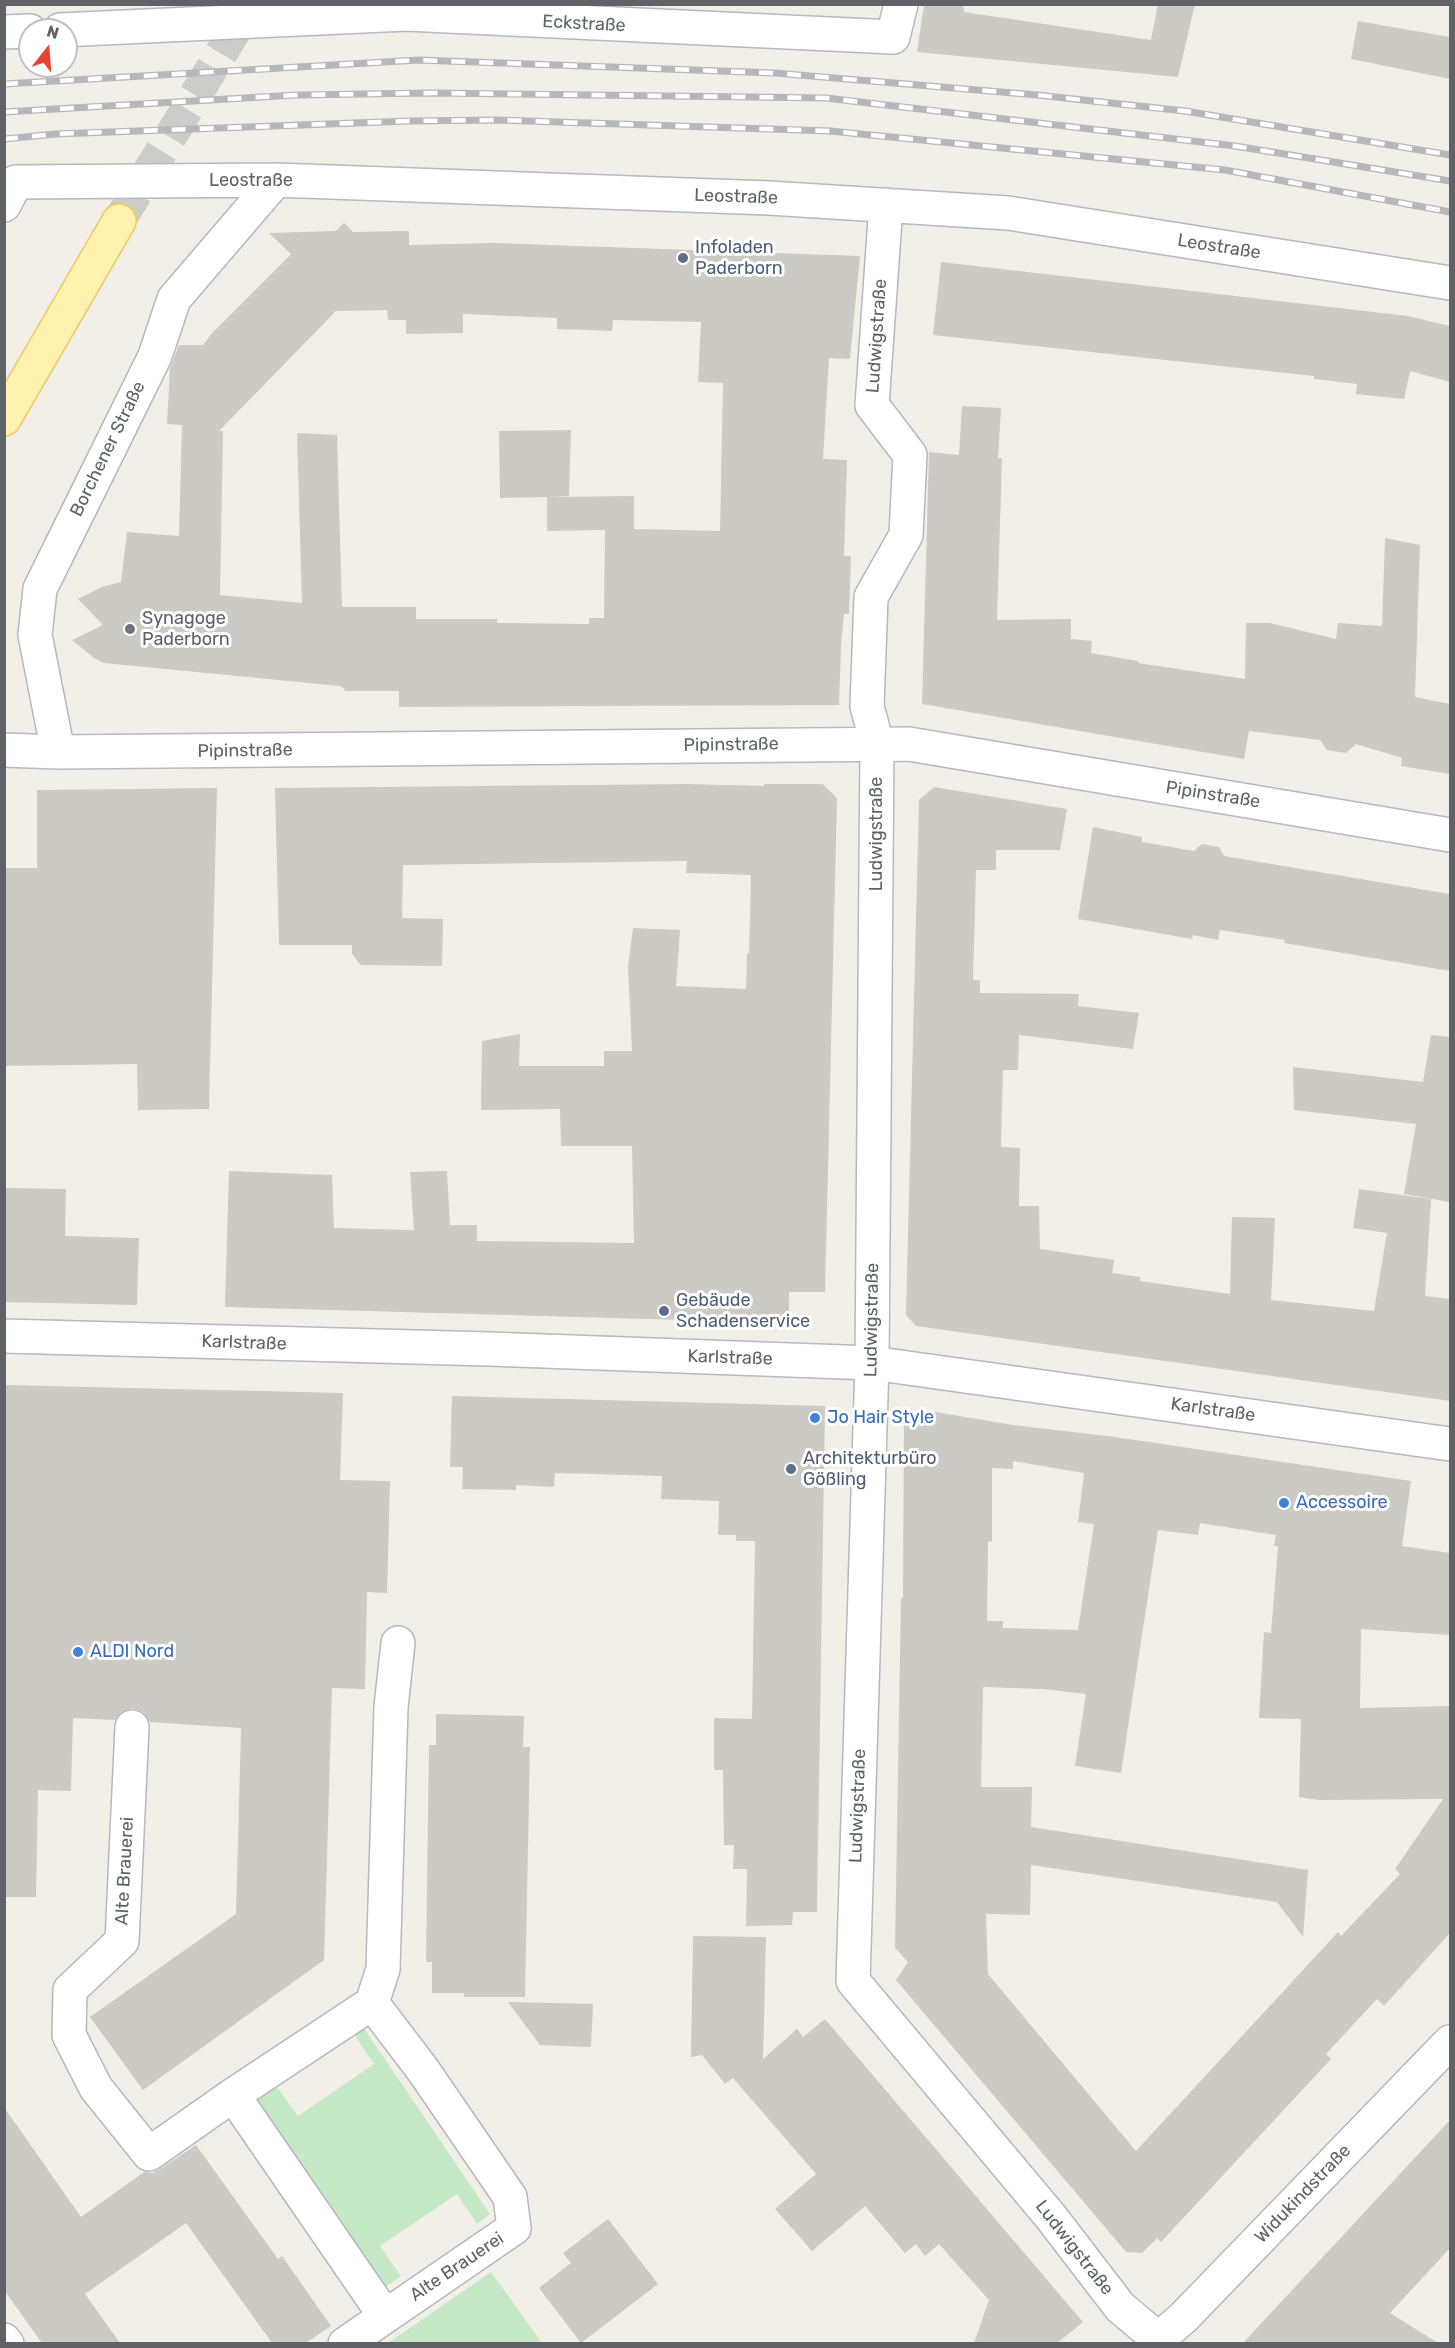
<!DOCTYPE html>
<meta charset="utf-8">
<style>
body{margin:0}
#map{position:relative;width:1455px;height:2348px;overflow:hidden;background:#f1efe8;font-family:Rubik,sans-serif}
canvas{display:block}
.frame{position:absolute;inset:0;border:6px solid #5f6368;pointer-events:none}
.north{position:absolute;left:18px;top:18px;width:60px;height:60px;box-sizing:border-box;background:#fff;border:2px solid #bfc1c3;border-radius:50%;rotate:17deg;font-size:16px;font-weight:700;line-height:24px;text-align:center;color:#5f6368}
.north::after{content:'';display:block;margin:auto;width:21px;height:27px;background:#ea4335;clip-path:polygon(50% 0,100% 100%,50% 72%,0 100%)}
</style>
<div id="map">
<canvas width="1455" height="2348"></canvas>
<div class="frame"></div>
<div class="north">N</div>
</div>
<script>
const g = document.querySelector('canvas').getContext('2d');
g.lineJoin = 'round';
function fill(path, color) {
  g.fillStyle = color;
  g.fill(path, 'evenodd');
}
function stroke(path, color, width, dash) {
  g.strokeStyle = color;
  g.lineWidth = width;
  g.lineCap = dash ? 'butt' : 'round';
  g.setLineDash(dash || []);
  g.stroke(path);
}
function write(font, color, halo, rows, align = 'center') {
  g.font = font + ' Rubik,sans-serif';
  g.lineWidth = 6;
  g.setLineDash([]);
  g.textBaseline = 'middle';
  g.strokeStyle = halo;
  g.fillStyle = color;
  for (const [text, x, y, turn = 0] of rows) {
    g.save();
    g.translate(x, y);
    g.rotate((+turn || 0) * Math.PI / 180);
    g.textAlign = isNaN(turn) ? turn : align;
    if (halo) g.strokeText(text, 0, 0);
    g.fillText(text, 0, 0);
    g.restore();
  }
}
const green = new Path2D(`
 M 363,2027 L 490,2214 L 477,2224 L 457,2194 L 380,2246 L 401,2276 L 384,2288 L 256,2101 L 277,2087 L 298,2116 L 374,2064 L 354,2034 Z
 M 491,2272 L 542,2343 L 388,2343 Z`);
const building = new Path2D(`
 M 924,4 L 963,4 L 964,12 L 1151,40 L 1158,4 L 1195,4 L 1178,77 L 917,52 Z
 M 1358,21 L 1450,37 L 1450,79 L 1351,59 Z
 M 344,223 L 353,232 L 409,231 L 409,245 L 494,243 L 860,256 L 850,359 L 829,358 L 823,459 L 847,460 L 844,556 L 851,556 L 849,614 L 844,614 L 841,646 L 839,705 L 399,707 L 399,691 L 345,691 L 344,688 L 340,686 L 104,663 L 94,658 L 72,640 L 103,625 L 78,599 L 102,587 L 121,582 L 127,532 L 179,536 L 182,425 L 167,424 L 170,368 L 179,345 L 203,345 L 212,333 L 291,254 L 269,233 L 336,231 ZM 387,310 L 388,320 L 406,320 L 406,334 L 463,333 L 463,314 L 557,318 L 557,329 L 612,331 L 613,320 L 701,322 L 698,382 L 723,383 L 720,531 L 634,529 L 634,496 L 549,497 L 569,496 L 571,430 L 499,431 L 500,498 L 547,497 L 547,531 L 605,530 L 604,618 L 589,618 L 589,624 L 497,623 L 497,619 L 416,619 L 416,607 L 342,607 L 337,435 L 297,433 L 302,603 L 220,595 L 223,431 L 219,431 L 336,311 Z
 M 941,262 L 1408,316 L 1450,326 L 1450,382 L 1410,371 L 1404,399 L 1356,394 L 1357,384 L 1314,379 L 1314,376 L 933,335 Z
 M 962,406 L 1001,408 L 998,458 L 1002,458 L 997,620 L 1071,619 L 1071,639 L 1092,641 L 1091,653 L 1138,661 L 1138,663 L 1245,679 L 1246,623 L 1270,623 L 1336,639 L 1338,623 L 1382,626 L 1385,538 L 1420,545 L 1415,697 L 1450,704 L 1450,774 L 1401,766 L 1402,758 L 1356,744 L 1346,753 L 1327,750 L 1320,740 L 1249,731 L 1244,759 L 922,704 L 929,452 L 959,455 Z
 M 687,784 L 764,786 L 764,784 L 823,784 L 837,798 L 825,1292 L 789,1292 L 789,1323 L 225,1307 L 229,1171 L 332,1175 L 334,1228 L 414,1230 L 410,1172 L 447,1171 L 450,1225 L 477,1225 L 477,1241 L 634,1243 L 632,1146 L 561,1146 L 560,1109 L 481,1110 L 482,1041 L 520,1034 L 519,1066 L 604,1066 L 604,1051 L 632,1051 L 628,967 L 633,928 L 680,930 L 676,986 L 746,989 L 747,953 L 749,954 L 751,875 L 686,873 L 687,861 L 403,865 L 402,918 L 443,919 L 442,966 L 361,965 L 352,954 L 352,945 L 279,945 L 275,788 Z
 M 934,787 L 1067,809 L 1060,850 L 996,850 L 996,870 L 976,870 L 973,980 L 980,980 L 980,993 L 1079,994 L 1078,1006 L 1139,1013 L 1133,1049 L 1019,1035 L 1018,1070 L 1003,1070 L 1001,1147 L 1020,1148 L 1019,1206 L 1039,1206 L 1040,1249 L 1114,1260 L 1112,1273 L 1140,1277 L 1140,1281 L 1230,1294 L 1232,1217 L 1275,1218 L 1271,1300 L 1374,1311 L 1387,1233 L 1353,1228 L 1359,1189 L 1431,1199 L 1425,1296 L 1450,1299 L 1450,1401 L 916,1326 L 906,1315 L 919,800 Z
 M 217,788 L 209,1109 L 138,1110 L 137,1064 L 4,1066 L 4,868 L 37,868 L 37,790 Z
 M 1093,827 L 1142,837 L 1142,842 L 1194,851 L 1202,844 L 1219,847 L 1224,856 L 1450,894 L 1450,971 L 1284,943 L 1285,940 L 1220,930 L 1218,940 L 1193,935 L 1192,939 L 1078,919 Z
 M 1431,1035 L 1450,1037 L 1450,1202 L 1404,1194 L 1416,1124 L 1294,1110 L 1293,1067 L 1423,1082 Z
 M 4,1188 L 66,1189 L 65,1236 L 139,1238 L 137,1305 L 4,1302 Z
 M 4,1385 L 343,1393 L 340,1480 L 390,1481 L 387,1593 L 367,1592 L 365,1689 L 332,1688 L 324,1960 L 143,2090 L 90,2017 L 236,1914 L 241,1728 L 150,1722 L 143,1712 L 133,1708 L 123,1711 L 115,1720 L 73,1718 L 71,1791 L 38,1790 L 36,1897 L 4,1897 Z
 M 452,1396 L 825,1406 L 817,1912 L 793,1912 L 792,1925 L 746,1926 L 747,1869 L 733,1869 L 734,1845 L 724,1845 L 723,1770 L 714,1770 L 714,1718 L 752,1719 L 755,1541 L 736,1541 L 736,1535 L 718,1535 L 719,1501 L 661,1499 L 662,1476 L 555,1473 L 554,1487 L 516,1485 L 516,1490 L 462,1489 L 463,1467 L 450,1467 Z
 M 918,1409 L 1013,1425 L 1115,1437 L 1411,1481 L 1402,1546 L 1450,1553 L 1450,1635 L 1361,1629 L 1360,1708 L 1450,1706 L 1450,1933 L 1384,2006 L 1377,1999 L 1326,2054 L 1331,2059 L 1161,2242 L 1157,2238 L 1142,2253 L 1126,2252 L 896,1980 L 908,1962 L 895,1948 L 901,1598 L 903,1598 L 904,1420 ZM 1013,1461 L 1084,1473 L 1078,1522 L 1094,1524 L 1078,1630 L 1003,1628 L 1003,1621 L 987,1621 L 988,1541 L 992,1542 L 992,1468 L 1013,1469 ZM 1200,1523 L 1276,1535 L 1274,1546 L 1278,1546 L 1271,1633 L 1264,1632 L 1259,1718 L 1301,1719 L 1299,1797 L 1319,1800 L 1443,1799 L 1395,1869 L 1400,1874 L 1341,1936 L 1338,1932 L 1136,2151 L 988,1974 L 986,1914 L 1030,1915 L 1031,1865 L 1277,1902 L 1303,1937 L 1308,1870 L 1031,1827 L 1032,1787 L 981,1787 L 983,1687 L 1043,1689 L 1086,1694 L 1075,1766 L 1121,1773 L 1158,1530 L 1198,1535 Z
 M 436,1714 L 524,1716 L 523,1747 L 530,1747 L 525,1997 L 464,1997 L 464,1993 L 432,1993 L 432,1962 L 426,1962 L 429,1745 L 436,1745 Z
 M 693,1936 L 766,1937 L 763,2059 L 797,2029 L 803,2037 L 825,2019 L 1083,2322 L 1057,2343 L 974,2343 L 989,2300 L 939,2244 L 925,2256 L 916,2244 L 905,2253 L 865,2206 L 812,2251 L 775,2209 L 816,2174 L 733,2078 L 725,2084 L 702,2055 L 691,2057 Z
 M 508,2002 L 593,2004 L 591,2047 L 540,2045 Z
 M 4,2107 L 81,2217 L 144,2172 L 152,2173 L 160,2169 L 196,2145 L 278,2259 L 282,2256 L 331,2326 L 306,2343 L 272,2343 L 186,2223 L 85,2294 L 120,2343 L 42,2343 L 4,2290 Z
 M 1450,2120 L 1450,2248 L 1390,2313 L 1438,2343 L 1243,2343 Z
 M 608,2219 L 658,2284 L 581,2343 L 539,2288 L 571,2263 L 563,2253 Z`);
const majorTunnel = new Path2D(`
 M 119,221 L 251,4`);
const minor = new Path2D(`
 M 60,30 L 406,14 L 893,37 L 901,4
 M 4,32 L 30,31
 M 4,205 L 16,182 L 276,180 L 769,198 L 1008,213 L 1450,283
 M 886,205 L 872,405 L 910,455 L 906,535 L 871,597 L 867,706 L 877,744 L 872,1363 L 853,1981 L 1051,2217 L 1120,2307 L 1164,2344
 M 4,750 L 58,752 L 909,744 L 1450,835
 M 58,752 L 35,635 L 40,589 L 155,356 L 174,299 L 276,180
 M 4,1336 L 489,1349 L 872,1363 L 1450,1444
 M 132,1727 L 122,1941 L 70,1990 L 69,2035 L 96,2088 L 149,2154 L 233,2095
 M 372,2003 L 233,2095 L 385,2316
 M 4,2340 L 7,2344
 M 345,2344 L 514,2228 L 510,2197 L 423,2070 L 372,2003 L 383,1969 L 391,1707 L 398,1643
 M 1153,2344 L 1184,2317 L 1450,2042`);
const major = new Path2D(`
 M 4,419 L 119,221`);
const rail = new Path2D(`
 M 4,84 L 419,60 L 775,73 L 1037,95 L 1185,111 L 1450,155
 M 4,112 L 296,95 L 433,93 L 826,98 L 1235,146 L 1450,181
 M 4,139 L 56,134 L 410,121 L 497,120 L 830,131 L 1225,170 L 1450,212`);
const markers = [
 [683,258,6,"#5c6f8a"],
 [130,629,6,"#6b7280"],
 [664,1311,6,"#5c6f8a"],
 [815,1418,6,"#3f7fe0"],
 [791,1469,6,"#5c6f8a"],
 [1284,1503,6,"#3f7fe0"],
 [78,1652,6,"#3f7fe0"]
];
const streetNames = [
 ["Eckstraße",584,24,3],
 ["Leostraße",251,181],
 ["Leostraße",736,197,2],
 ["Leostraße",1219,247,9],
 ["Ludwigstraße",877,336,-86],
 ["Borchener Straße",108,449,-64],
 ["Pipinstraße",731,745,-1],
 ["Pipinstraße",245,751,-1],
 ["Pipinstraße",1213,795,9],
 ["Ludwigstraße",877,834,-90],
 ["Ludwigstraße",872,1320,-89],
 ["Karlstraße",244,1343,2],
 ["Karlstraße",730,1358,2],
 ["Karlstraße",1213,1410,8],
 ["Ludwigstraße",858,1806,-88],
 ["Alte Brauerei",125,1871,-87],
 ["Widukindstraße",1303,2194,-46],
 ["Ludwigstraße",1074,2248,52],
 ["Alte Brauerei",457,2267,-34]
];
const serviceNames = [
 ["Infoladen",695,248],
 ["Paderborn",695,269],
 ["Gebäude",676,1301],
 ["Schadenservice",676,1322],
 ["Architekturbüro",803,1459],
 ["Gößling",803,1480]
];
const worshipNames = [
 ["Synagoge",142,619],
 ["Paderborn",142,640]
];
const shopNames = [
 ["Jo Hair Style",827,1418],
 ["Accessoire",1296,1503],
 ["ALDI Nord",90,1652]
];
fill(green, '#c5e8c5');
fill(building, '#cccac5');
stroke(majorTunnel, '#ccccc8', 33, [33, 16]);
stroke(minor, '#b5b8bc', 36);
stroke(major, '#f2c960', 36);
stroke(minor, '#fff', 33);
stroke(major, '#fff2af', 33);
stroke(rail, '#b6b7b8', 7);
stroke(rail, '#fff', 4.5, [14]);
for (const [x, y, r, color] of markers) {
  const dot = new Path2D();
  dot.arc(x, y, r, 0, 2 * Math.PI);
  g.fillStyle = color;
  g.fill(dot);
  stroke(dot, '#fff', 2);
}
write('18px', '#5f6368', '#fff', streetNames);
write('18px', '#4e5e75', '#fff', serviceNames, 'left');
write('18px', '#5b616d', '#fff', worshipNames, 'left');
write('18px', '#366cbe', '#fff', shopNames, 'left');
</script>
